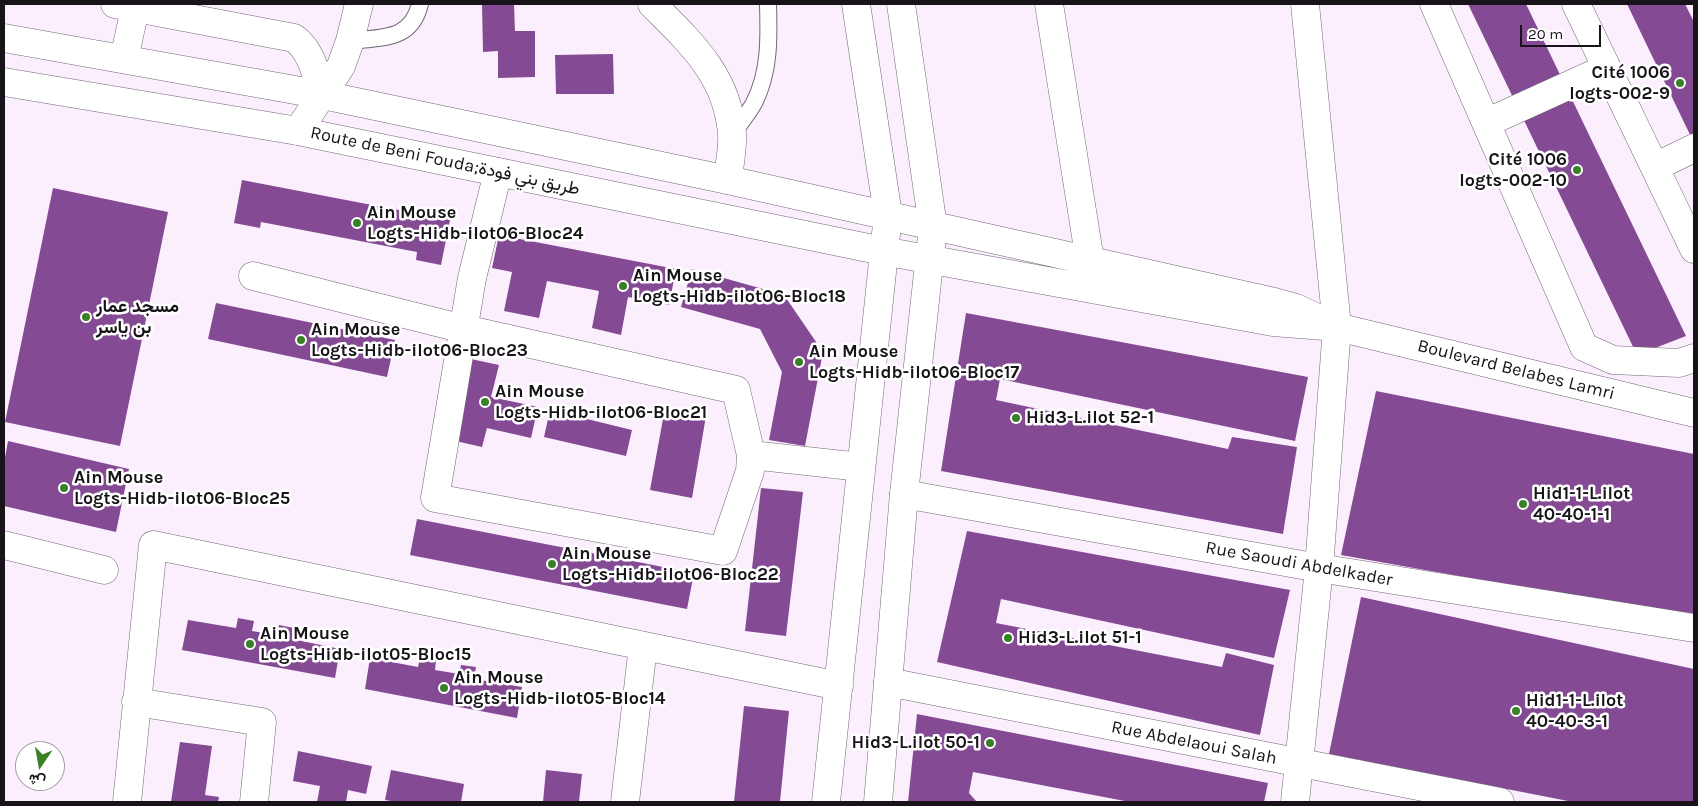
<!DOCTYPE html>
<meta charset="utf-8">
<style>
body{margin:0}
#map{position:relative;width:1698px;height:806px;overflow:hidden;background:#fbeffe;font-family:Karla,Vazirmatn,sans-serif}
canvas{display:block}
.frame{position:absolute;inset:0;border:5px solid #171318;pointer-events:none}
.north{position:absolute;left:15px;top:741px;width:50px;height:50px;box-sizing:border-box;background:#fff;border:1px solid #a2a1a3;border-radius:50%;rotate:192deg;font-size:14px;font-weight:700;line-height:20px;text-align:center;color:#171318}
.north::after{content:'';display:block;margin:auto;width:18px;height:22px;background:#388126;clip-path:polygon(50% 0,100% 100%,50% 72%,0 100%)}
.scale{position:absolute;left:1520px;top:25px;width:81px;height:22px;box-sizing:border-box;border:2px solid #171318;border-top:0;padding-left:6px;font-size:15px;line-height:18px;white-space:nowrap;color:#171318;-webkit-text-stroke:4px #fff;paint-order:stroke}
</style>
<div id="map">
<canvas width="1698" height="806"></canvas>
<div class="frame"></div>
<div class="north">ش</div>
<div class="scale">20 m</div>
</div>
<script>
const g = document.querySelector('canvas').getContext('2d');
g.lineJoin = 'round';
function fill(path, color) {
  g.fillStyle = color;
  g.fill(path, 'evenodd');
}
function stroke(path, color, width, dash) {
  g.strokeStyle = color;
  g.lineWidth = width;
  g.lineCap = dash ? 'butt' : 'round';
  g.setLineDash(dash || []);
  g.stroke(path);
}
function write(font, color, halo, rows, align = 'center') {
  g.font = font + ' Karla,Vazirmatn,sans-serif';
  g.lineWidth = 5;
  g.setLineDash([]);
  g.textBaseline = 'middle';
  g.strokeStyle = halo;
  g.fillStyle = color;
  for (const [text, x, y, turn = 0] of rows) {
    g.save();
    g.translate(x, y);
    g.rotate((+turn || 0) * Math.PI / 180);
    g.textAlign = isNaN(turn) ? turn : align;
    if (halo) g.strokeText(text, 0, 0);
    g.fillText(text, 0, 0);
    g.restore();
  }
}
const building = new Path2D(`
 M 482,4 L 514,4 L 515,31 L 535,31 L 535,77 L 498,78 L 498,51 L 483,52 Z
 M 1468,4 L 1526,4 L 1686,336 L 1637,355 Z
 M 1627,4 L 1685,4 L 1694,22 L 1694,143 Z
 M 613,54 L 614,94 L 556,94 L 555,55 Z
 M 242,180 L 450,220 L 441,265 L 416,260 L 417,252 L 261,222 L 260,228 L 234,223 Z
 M 53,188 L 168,212 L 120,446 L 5,422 Z
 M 499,235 L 676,269 L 669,305 L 628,297 L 621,335 L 592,328 L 599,291 L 547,281 L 539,318 L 504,311 L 512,272 L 492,268 Z
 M 692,269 L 784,295 L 823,352 L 805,446 L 769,440 L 782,372 L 760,329 L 681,307 Z
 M 216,303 L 395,340 L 387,377 L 208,339 Z
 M 966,313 L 1308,377 L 1295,441 L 1000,379 L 996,400 L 1228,449 L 1232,437 L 1297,447 L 1283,534 L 941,471 Z
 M 466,358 L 499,365 L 491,397 L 538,407 L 531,438 L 487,428 L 482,447 L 447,439 Z
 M 1376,391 L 1694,454 L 1694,618 L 1341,555 Z
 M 665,408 L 706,416 L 692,498 L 650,490 Z
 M 550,410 L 632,430 L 626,456 L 544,437 Z
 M 8,441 L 129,469 L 116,532 L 4,506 L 4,463 Z
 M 761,488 L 803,492 L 786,636 L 745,631 Z
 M 417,519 L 694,573 L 687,609 L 410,555 Z
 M 967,531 L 1290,590 L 1274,658 L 1001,599 L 996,623 L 1222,667 L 1226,653 L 1274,665 L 1260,735 L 937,662 Z
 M 1361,597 L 1694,669 L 1694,802 L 1573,802 L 1329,754 Z
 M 238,618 L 254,621 L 252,631 L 277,635 L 279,625 L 294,628 L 292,639 L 340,649 L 335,678 L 182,650 L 188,620 L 236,628 Z
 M 420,657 L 436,660 L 435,670 L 459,674 L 461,665 L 476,667 L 474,679 L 522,687 L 517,718 L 365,689 L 370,658 L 418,667 Z
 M 744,706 L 789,711 L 780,802 L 734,802 Z
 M 917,714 L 1268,783 L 1264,802 L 1130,802 L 973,772 L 969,793 L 977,802 L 908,802 Z
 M 180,742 L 212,746 L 205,795 L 219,797 L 218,802 L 171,802 Z
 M 298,751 L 372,766 L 366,794 L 348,790 L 346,802 L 317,802 L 320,786 L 293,781 Z
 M 391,770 L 464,784 L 461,802 L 397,802 L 385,800 Z
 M 546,770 L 582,774 L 579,802 L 543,802 Z`);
const service = new Path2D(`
 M 350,41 C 382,37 411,41 420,4
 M 732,135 C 739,124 748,114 754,103 C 770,72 769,37 768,4`);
const minor = new Path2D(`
 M 115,4 L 294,38 C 312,51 316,75 323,95
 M 652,4 C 690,42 728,76 732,134 C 733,149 729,165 728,180
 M 1049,4 L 1090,261
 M 1305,4 L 1337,327
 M 1434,4 L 1584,347 L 1613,360 L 1679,363 L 1694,358
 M 1576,4 L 1694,249
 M 124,59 L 136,4
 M 1486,123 L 1607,68
 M 298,131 L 341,66 L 350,41 L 359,4
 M 1655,167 L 1694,148
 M 253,276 L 464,329 L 736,390 L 751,455 L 750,471 L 723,551 L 435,498 L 472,278 L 498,172
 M 751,455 L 861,467
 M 904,494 L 1319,568 L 1694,628
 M 4,545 L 104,570
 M 888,682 L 1500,802
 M 136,702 L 262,722 L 254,802
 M 127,802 L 153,545 L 839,686
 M 625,802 L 643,646`);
const tertiary = new Path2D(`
 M 826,802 L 888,215 L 856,4
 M 878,802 L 904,494 L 933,227 L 901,4
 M 1295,802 L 1319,568 L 1337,327`);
const secondary = new Path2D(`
 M 4,38 L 323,95 L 728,180 L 1274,302 L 1296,308 L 1313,316
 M 4,82 L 298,131 L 883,251 L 1273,322 L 1337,327 L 1694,413`);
const markers = [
 [1680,83,5,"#388126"],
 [1577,170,5,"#388126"],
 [357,223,5,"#388126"],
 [623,286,5,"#388126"],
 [86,317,5,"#388126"],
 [301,340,5,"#388126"],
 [799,362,5,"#388126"],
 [485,402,5,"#388126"],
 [1016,418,5,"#388126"],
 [64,488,5,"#388126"],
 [1523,504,5,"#388126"],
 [552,564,5,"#388126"],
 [1008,638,5,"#388126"],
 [250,644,5,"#388126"],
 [444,688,5,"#388126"],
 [1516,711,5,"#388126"],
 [990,743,5,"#388126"]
];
const poiNames = [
 ["Cité 1006",1670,73,"right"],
 ["logts-002-9",1670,94,"right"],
 ["Cité 1006",1567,160,"right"],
 ["logts-002-10",1567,181,"right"],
 ["Ain Mouse",367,213],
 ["Logts-Hidb-ilot06-Bloc24",367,234],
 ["Ain Mouse",633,276],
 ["Logts-Hidb-ilot06-Bloc18",633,297],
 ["مسجد عمار",96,307],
 ["بن ياسر",96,328],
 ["Ain Mouse",311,330],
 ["Logts-Hidb-ilot06-Bloc23",311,351],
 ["Ain Mouse",809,352],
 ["Logts-Hidb-ilot06-Bloc17",809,373],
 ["Ain Mouse",495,392],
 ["Logts-Hidb-ilot06-Bloc21",495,413],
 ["Hid3-L.ilot 52-1",1026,418],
 ["Ain Mouse",74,478],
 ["Logts-Hidb-ilot06-Bloc25",74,499],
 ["Hid1-1-L.ilot",1533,494],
 ["40-40-1-1",1533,515],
 ["Ain Mouse",562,554],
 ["Logts-Hidb-ilot06-Bloc22",562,575],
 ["Ain Mouse",260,634],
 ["Logts-Hidb-ilot05-Bloc15",260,655],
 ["Hid3-L.ilot 51-1",1018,638],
 ["Ain Mouse",454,678],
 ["Logts-Hidb-ilot05-Bloc14",454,699],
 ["Hid1-1-L.ilot",1526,701],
 ["40-40-3-1",1526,722],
 ["Hid3-L.ilot 50-1",980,743,"right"]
];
const streetNames = [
 ["Route de Beni Fouda;طريق بني فودة",445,161,12],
 ["Boulevard Belabes Lamri",1516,370,14],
 ["Rue Saoudi Abdelkader",1299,564,10],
 ["Rue Abdelaoui Salah",1194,743,11]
];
fill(building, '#844b94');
stroke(service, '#726874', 18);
stroke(minor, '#726874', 29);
stroke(tertiary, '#726874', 29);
stroke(secondary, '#726874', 29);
stroke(service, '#fff', 16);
stroke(minor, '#fff', 28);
stroke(tertiary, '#fff', 28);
stroke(secondary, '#fff', 28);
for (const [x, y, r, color] of markers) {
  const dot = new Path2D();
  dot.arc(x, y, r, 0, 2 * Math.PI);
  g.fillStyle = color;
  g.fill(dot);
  stroke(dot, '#fff', 2);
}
write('bold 18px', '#171318', '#fff', poiNames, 'left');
write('18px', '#171318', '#fff', streetNames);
</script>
